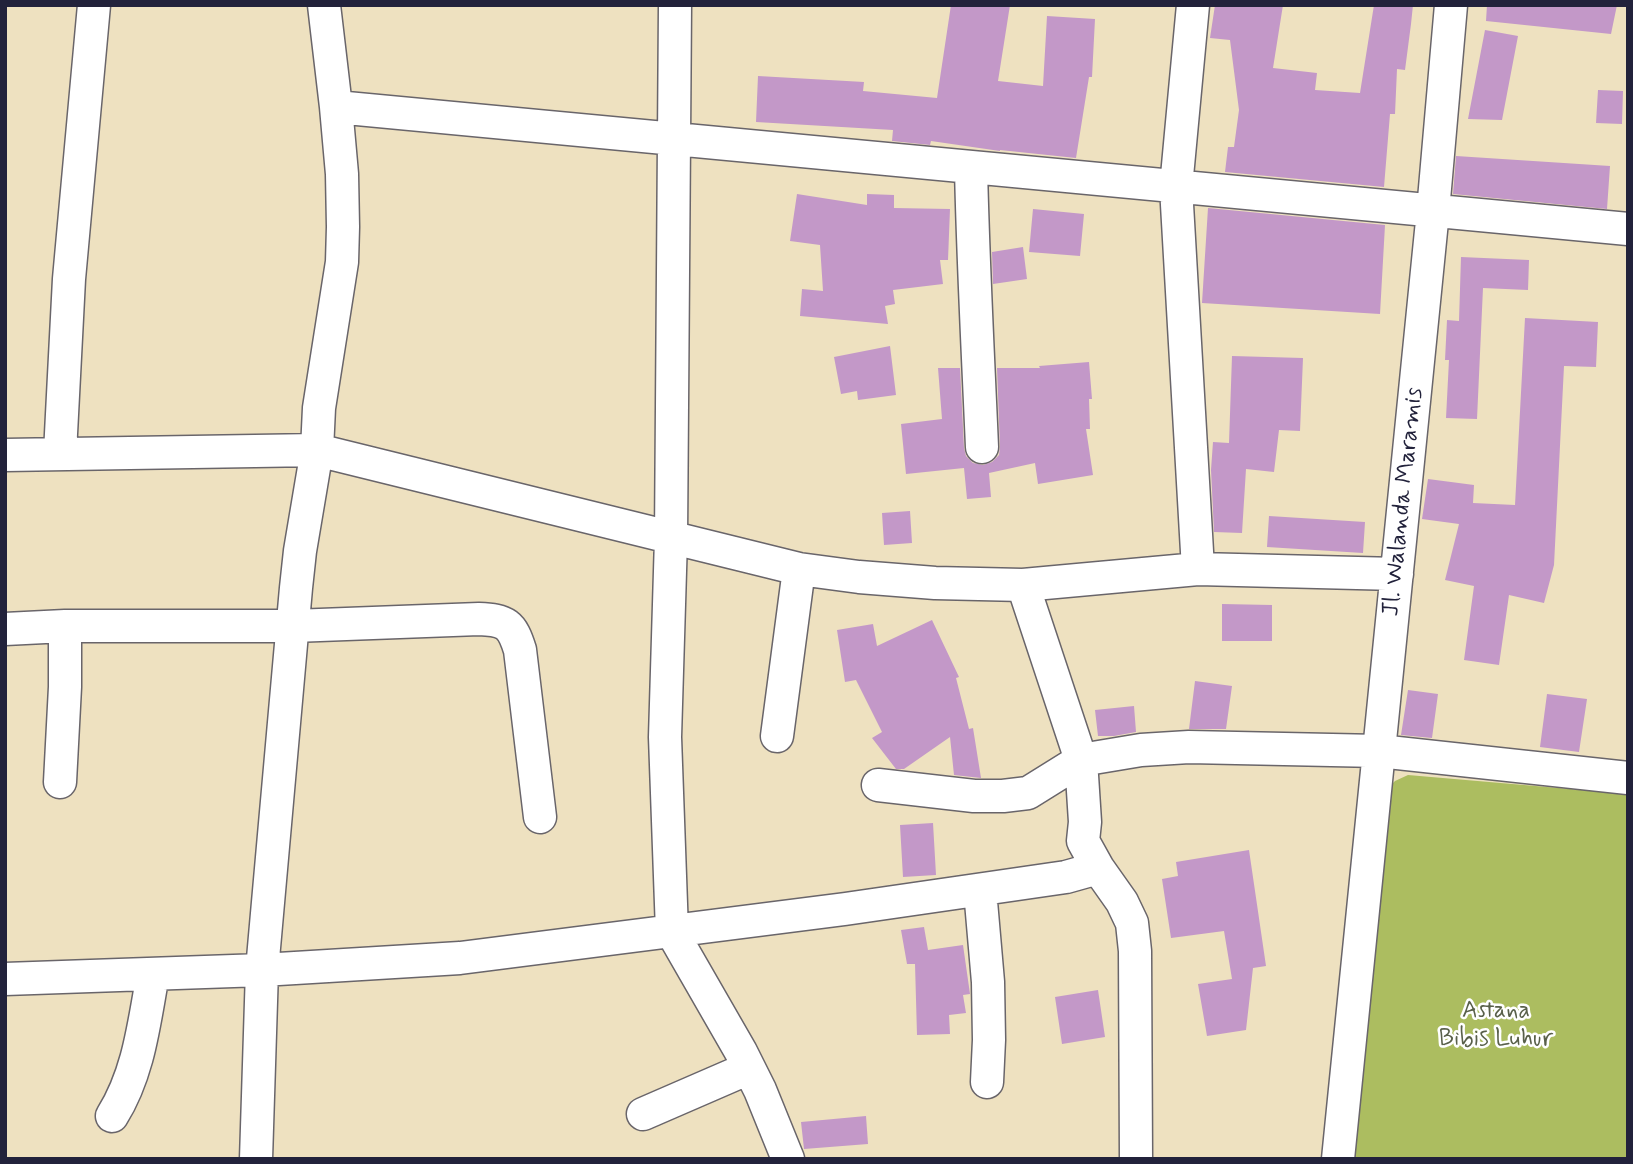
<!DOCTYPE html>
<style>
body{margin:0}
#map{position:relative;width:1633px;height:1164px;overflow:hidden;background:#eee1c0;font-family:Mynerve,sans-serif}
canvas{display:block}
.frame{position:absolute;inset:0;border:7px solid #22223b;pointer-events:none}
</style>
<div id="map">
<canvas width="1633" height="1164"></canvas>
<div class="frame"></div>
</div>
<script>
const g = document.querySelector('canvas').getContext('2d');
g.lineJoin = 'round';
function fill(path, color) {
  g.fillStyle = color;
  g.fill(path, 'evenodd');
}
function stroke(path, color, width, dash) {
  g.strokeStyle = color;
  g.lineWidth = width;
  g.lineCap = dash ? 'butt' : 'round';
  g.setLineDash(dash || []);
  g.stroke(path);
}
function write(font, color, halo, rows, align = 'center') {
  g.font = font + ' Mynerve,sans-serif';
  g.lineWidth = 5;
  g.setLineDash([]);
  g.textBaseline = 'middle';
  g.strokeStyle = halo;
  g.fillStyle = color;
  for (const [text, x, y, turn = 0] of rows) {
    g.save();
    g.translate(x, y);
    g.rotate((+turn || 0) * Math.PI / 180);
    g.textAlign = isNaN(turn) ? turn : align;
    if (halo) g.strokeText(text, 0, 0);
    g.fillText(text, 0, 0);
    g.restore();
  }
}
const green = new Path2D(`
 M 1408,775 L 1628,794 L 1628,1159 L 1351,1159 L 1388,788 L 1395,781 Z`);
const building = new Path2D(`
 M 951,5 L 1010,5 L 998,81 L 1043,86 L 1047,16 L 1095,19 L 1092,77 L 1089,77 L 1076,158 L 1000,150 L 1000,151 L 931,141 L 930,145 L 892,141 L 893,130 L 756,122 L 758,76 L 864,82 L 863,91 L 937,98 Z
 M 1215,5 L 1283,5 L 1273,68 L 1317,73 L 1315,90 L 1360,93 L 1374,5 L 1413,5 L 1411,24 L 1405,70 L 1397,69 L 1395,114 L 1390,114 L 1384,187 L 1225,172 L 1228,147 L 1234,147 L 1239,110 L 1230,40 L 1210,38 Z
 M 1487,5 L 1617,5 L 1611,34 L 1486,21 Z
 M 1485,30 L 1518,36 L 1502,120 L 1468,119 Z
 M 1598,90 L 1623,91 L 1622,124 L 1596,123 Z
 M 1456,156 L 1610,166 L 1607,209 L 1453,194 Z
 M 797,194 L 867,205 L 867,194 L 894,195 L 894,208 L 950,209 L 948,260 L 940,260 L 943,284 L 893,290 L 895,304 L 885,306 L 888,324 L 800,316 L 802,289 L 823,291 L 820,245 L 790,241 Z
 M 1208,208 L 1385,225 L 1380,314 L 1202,303 Z
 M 1033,209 L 1084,214 L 1080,256 L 1029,252 Z
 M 1023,247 L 1027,279 L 993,284 L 992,252 Z
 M 1461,257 L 1529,260 L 1528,290 L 1483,288 L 1477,419 L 1446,418 L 1449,360 L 1445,360 L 1447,320 L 1459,321 Z
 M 1525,318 L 1598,322 L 1596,367 L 1564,366 L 1554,565 L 1544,603 L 1509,595 L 1499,665 L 1464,660 L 1474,586 L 1445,580 L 1459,524 L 1422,519 L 1428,479 L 1474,485 L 1473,503 L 1515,505 Z
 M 890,346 L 896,395 L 858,400 L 857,391 L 841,394 L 834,357 Z
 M 1232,356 L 1303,358 L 1300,431 L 1279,430 L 1274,472 L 1246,469 L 1242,533 L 1214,532 L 1211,470 L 1213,442 L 1229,443 Z
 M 1089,362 L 1092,399 L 1089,399 L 1090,429 L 1086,429 L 1093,475 L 1038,484 L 1035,463 L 989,473 L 991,497 L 967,499 L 964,468 L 906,474 L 901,424 L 942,419 L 938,368 L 960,368 L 964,448 L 966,456 L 973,463 L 983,465 L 992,462 L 999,455 L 1000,447 L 997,368 L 1040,368 L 1039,366 Z
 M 910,511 L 912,543 L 884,545 L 882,513 Z
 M 1269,516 L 1365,522 L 1363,553 L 1267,547 Z
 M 1222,604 L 1272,605 L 1272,641 L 1222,641 Z
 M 932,620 L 959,677 L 956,678 L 969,729 L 973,728 L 981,778 L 954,775 L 950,737 L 904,769 L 896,769 L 872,738 L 882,732 L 856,680 L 845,682 L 837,630 L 873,624 L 877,646 Z
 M 1195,681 L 1232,686 L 1226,729 L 1189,729 Z
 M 1408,690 L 1438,694 L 1432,738 L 1401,735 Z
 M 1547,694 L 1587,699 L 1579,752 L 1540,747 Z
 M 1134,706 L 1136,732 L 1114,736 L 1098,736 L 1095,710 Z
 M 933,823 L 936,875 L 903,877 L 900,825 Z
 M 1249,850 L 1266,966 L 1253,968 L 1246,1030 L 1207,1036 L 1198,984 L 1232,979 L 1224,931 L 1171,938 L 1162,879 L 1178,876 L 1176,862 Z
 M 924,927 L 928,950 L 963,945 L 970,994 L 963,995 L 966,1013 L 949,1015 L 950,1034 L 917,1035 L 915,964 L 907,964 L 901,930 Z
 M 1098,990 L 1105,1037 L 1062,1044 L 1055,997 Z
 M 866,1116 L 868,1144 L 804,1149 L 801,1122 Z`);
const minor = new Path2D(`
 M 675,5 L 671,538 L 665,737 L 672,932 L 741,1052 L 760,1090 L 788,1159
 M 1193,5 L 1176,187 L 1198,569
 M 1451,5 L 1433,211 L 1379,751 L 1628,778
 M 336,107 L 1628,229
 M 971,168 C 973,261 978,354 982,447
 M 60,453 L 69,279 L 94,5
 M 5,455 L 317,450 L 799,569 L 859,577 L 935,583 L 1023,585 L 1198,569 L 1397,574
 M 5,629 L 65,626 L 293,626 L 479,619 C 506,620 512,624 520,650 L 540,817
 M 777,736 L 799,569
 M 60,782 L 65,687 L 65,626
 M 878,785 L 974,796 L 1003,796 L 1028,793 L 1081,760 L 1023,585
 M 1098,868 L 1122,902 L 1132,923 L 1135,951 L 1136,1159
 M 980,890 L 988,982 L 989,1040 L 987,1082
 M 5,979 L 262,970 L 460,958 L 845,909 L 1066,877 L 1098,868 L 1083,841 L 1085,822 L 1081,760 L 1141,750 L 1189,747 L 1379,751 L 1338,1159
 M 643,1114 L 749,1068
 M 112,1116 C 139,1073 144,1023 153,974
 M 256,1159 L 262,970 L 296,588 L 300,551 L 317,450 L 319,408 L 342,262 L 343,227 L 342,174 L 336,107 L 324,5`);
const streetNames = [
 ["Jl. Walanda Maramis",1404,502,-84]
];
const parkNames = [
 ["Astana",1496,1012],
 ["Bibis Luhur",1496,1040]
];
fill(green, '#acbd60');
fill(building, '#c398c8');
stroke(minor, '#69656a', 35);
stroke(minor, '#fff', 32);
write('24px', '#22223b', '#fff', streetNames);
write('24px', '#59604a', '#fff', parkNames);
</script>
